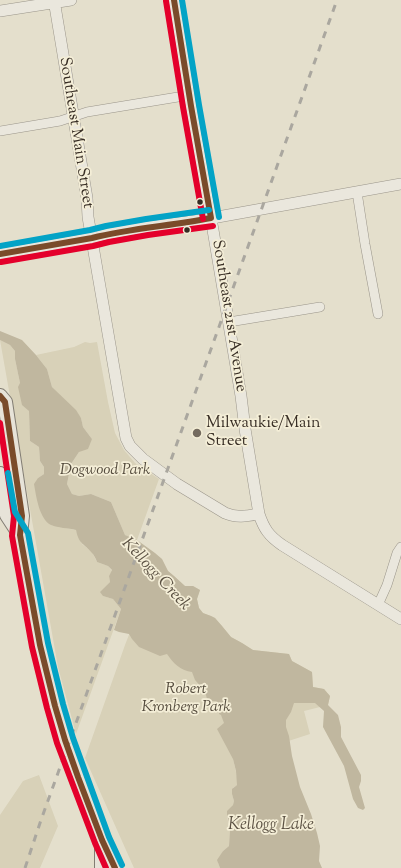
<!DOCTYPE html>
<style>
body{margin:0}
canvas{display:block;background:#e4dfcc}
</style>
<canvas width="401" height="868"></canvas>
<script>
const g = document.querySelector('canvas').getContext('2d');
g.lineJoin = 'round';
function fill(path, color) {
  g.fillStyle = color;
  g.fill(path, 'evenodd');
}
function stroke(path, color, width, dash) {
  g.strokeStyle = color;
  g.lineWidth = width;
  g.lineCap = dash ? 'butt' : 'round';
  g.setLineDash(dash || []);
  g.stroke(path);
}
function write(font, color, halo, rows, align = 'center') {
  g.font = font + ' "Sorts Mill Goudy",serif';
  g.lineWidth = 3.5;
  g.setLineDash([]);
  g.textBaseline = 'middle';
  g.strokeStyle = halo;
  g.fillStyle = color;
  for (const [text, x, y, turn = 0] of rows) {
    g.save();
    g.translate(x, y);
    g.rotate((+turn || 0) * Math.PI / 180);
    g.textAlign = isNaN(turn) ? turn : align;
    if (halo) g.strokeText(text, 0, 0);
    g.fillText(text, 0, 0);
    g.restore();
  }
}
const green = new Path2D(`
 M 0,340 L 10,345 L 15,351 L 15,359 L 20,383 L 29,411 L 30,441 L 39,447 L 40,461 L 44,467 L 44,474 L 38,478 L 51,525 L 76,530 L 82,544 L 92,552 L 97,562 L 108,566 L 112,571 L 109,576 L 110,582 L 104,589 L 103,596 L 113,599 L 121,609 L 76,734 L 58,667 Z
 M 85,342 L 90,343 L 97,342 L 108,402 L 115,433 L 124,450 L 135,463 L 159,479 L 137,540 L 125,535 L 111,502 L 91,494 L 79,496 L 72,494 L 67,484 L 71,464 L 79,452 L 92,439 L 83,427 L 81,418 L 52,387 L 47,369 L 36,355 L 74,347 Z
 M 159,557 L 162,559 L 168,571 L 174,576 L 185,586 L 193,586 L 200,590 L 197,599 L 199,608 L 203,613 L 211,616 L 215,618 L 222,626 L 231,637 L 242,643 L 253,650 L 289,654 L 292,661 L 312,672 L 313,687 L 324,689 L 330,696 L 328,705 L 304,711 L 310,734 L 233,759 C 235,768 238,777 237,785 L 233,788 L 232,794 L 234,801 L 233,805 L 231,808 L 227,817 L 230,829 L 229,846 L 223,851 L 218,863 L 220,868 L 134,868 L 85,758 L 125,645 Z
 M 39,775 L 58,826 L 40,868 L 0,868 L 0,815 L 23,781 Z`);
const water = new Path2D(`
 M 0,331 L 22,340 L 36,355 L 47,369 L 52,387 L 76,410 L 81,418 L 83,427 L 92,439 L 88,449 L 79,452 L 71,464 L 67,484 L 72,494 L 79,496 L 91,494 L 111,502 L 125,535 L 137,540 L 155,553 L 162,559 L 168,571 L 174,576 L 185,586 L 193,586 L 200,590 L 197,599 L 199,608 L 203,613 L 211,616 L 215,618 L 222,626 L 231,637 L 242,643 L 253,650 L 289,654 L 292,661 L 312,672 L 313,687 L 324,689 L 330,696 L 328,705 L 338,715 L 341,727 L 341,737 L 361,775 L 361,781 L 359,787 L 365,808 L 363,810 L 358,808 L 353,799 L 344,766 L 323,727 L 324,711 L 315,703 L 294,703 L 291,712 L 286,720 L 286,727 L 289,736 L 292,756 L 300,787 L 311,814 L 317,833 L 320,846 L 319,861 L 322,868 L 220,868 L 217,860 L 223,851 L 229,846 L 230,829 L 227,814 L 227,811 L 233,805 L 234,801 L 232,794 L 232,789 L 237,785 L 236,771 L 233,759 L 217,729 L 224,723 L 221,715 L 219,714 L 220,708 L 216,701 L 209,701 L 207,699 L 205,691 L 195,680 L 192,672 C 181,671 173,663 167,654 L 160,656 L 139,647 L 132,639 L 129,634 L 119,632 L 114,630 L 121,609 L 113,599 L 103,596 L 100,592 L 110,582 L 109,576 L 112,570 L 108,566 L 97,562 C 96,559 94,555 92,553 C 84,543 79,545 76,530 C 68,528 58,528 51,525 C 39,519 36,495 34,484 L 38,478 L 44,474 L 44,467 L 40,461 L 39,447 L 30,441 L 29,411 L 22,405 L 18,387 L 20,383 L 15,359 L 15,351 L 10,345 L 0,340 Z`);
const minor = new Path2D(`
 M 0,131 L 60,121 L 87,112 L 190,95
 M 357,192 L 365,244 L 378,314
 M 229,322 L 320,307
 M 378,605 L 387,585 L 397,553 L 401,547`);
const tertiary = new Path2D(`
 M 54,0 L 87,198 L 88,217 L 126,438 L 130,446 L 143,459 L 177,484 L 225,513 C 236,518 247,516 259,514
 M 174,0 L 191,106 L 213,230 L 241,396 L 245,429 L 259,514 C 264,529 269,536 282,545 L 401,619
 M 0,11 L 71,0
 M 0,254 L 92,238 L 107,234 L 147,227 L 201,220 L 401,184`);
const primary = new Path2D(`
 M 0,396 L 5,402 L 22,516 L 20,535 L 40,645 L 55,706 L 65,740 L 78,777 L 102,840 L 115,868
 M 0,474 L 7,515 L 20,535
 M 102,846 L 102,868`);
const rail = new Path2D(`
 M 25,868 L 41,820 L 337,0`);
const bus1 = new Path2D(`
 M 174,0 L 191,106 L 211,218
 M 0,254 L 92,238 C 131,228 171,226 211,218
 M 0,396 L 5,402 L 22,516 L 20,535 L 40,645 L 55,706 L 65,740 L 78,777 L 102,840 L 115,868`);
const bus2 = new Path2D(`
 M 166,1 L 183,107 L 203,219
 M 1,262 L 93,246 L 109,242 L 148,235 L 213,226
 M 0,423 L 14,516 L 12,536 L 32,647 L 47,708 L 57,743 L 95,843 L 106,868`);
const bus3 = new Path2D(`
 M 182,0 L 199,105 L 219,217
 M 0,246 L 90,230 L 106,226 L 146,219 L 209,210
 M 8,473 L 15,512 L 28,533 L 48,643 L 63,704 L 73,738 L 86,774 L 109,837 L 122,865`);
const markers = [
 [200,202,3.5,"#372d24"],
 [187,230,3.5,"#372d24"],
 [197,433,5,"#746b5f"]
];
const streetNames = [
 ["Southeast Main Street",75,133,81],
 ["Southeast 21st Avenue",228,316,81]
];
const poiNames = [
 ["Milwaukie/Main",206,424],
 ["Street",206,442]
];
const parkNames = [
 ["Dogwood Park",105,471],
 ["Robert",186,690],
 ["Kronberg Park",186,708]
];
const waterNames = [
 ["Kellogg Creek",155,575,47],
 ["Kellogg Lake",271,826]
];
fill(green, '#d8d1b8');
fill(water, '#c0b79f');
stroke(minor, '#9a958a', 10);
stroke(tertiary, '#9a958a', 12);
stroke(primary, '#827d73', 16);
stroke(minor, '#eae7dd', 9);
stroke(tertiary, '#eae7dd', 11);
stroke(primary, '#e7e3d8', 14);
stroke(rail, '#aaa79f', 3, [7, 7]);
stroke(bus1, '#7a4b2a', 6);
stroke(bus2, '#e4002b', 6);
stroke(bus3, '#03a3c6', 6);
for (const [x, y, r, color] of markers) {
  const dot = new Path2D();
  dot.arc(x, y, r, 0, 2 * Math.PI);
  g.fillStyle = color;
  g.fill(dot);
  stroke(dot, '#f4eed7', 1.5);
}
write('16px', '#372d24', '#f4eed7', streetNames);
write('16px', '#372d24', '#f4eed7', poiNames, 'left');
write('italic 16px', '#554c3e', '#f4eed7', parkNames);
write('italic 17px', '#5b5143', '#f4eed7', waterNames);
</script>
